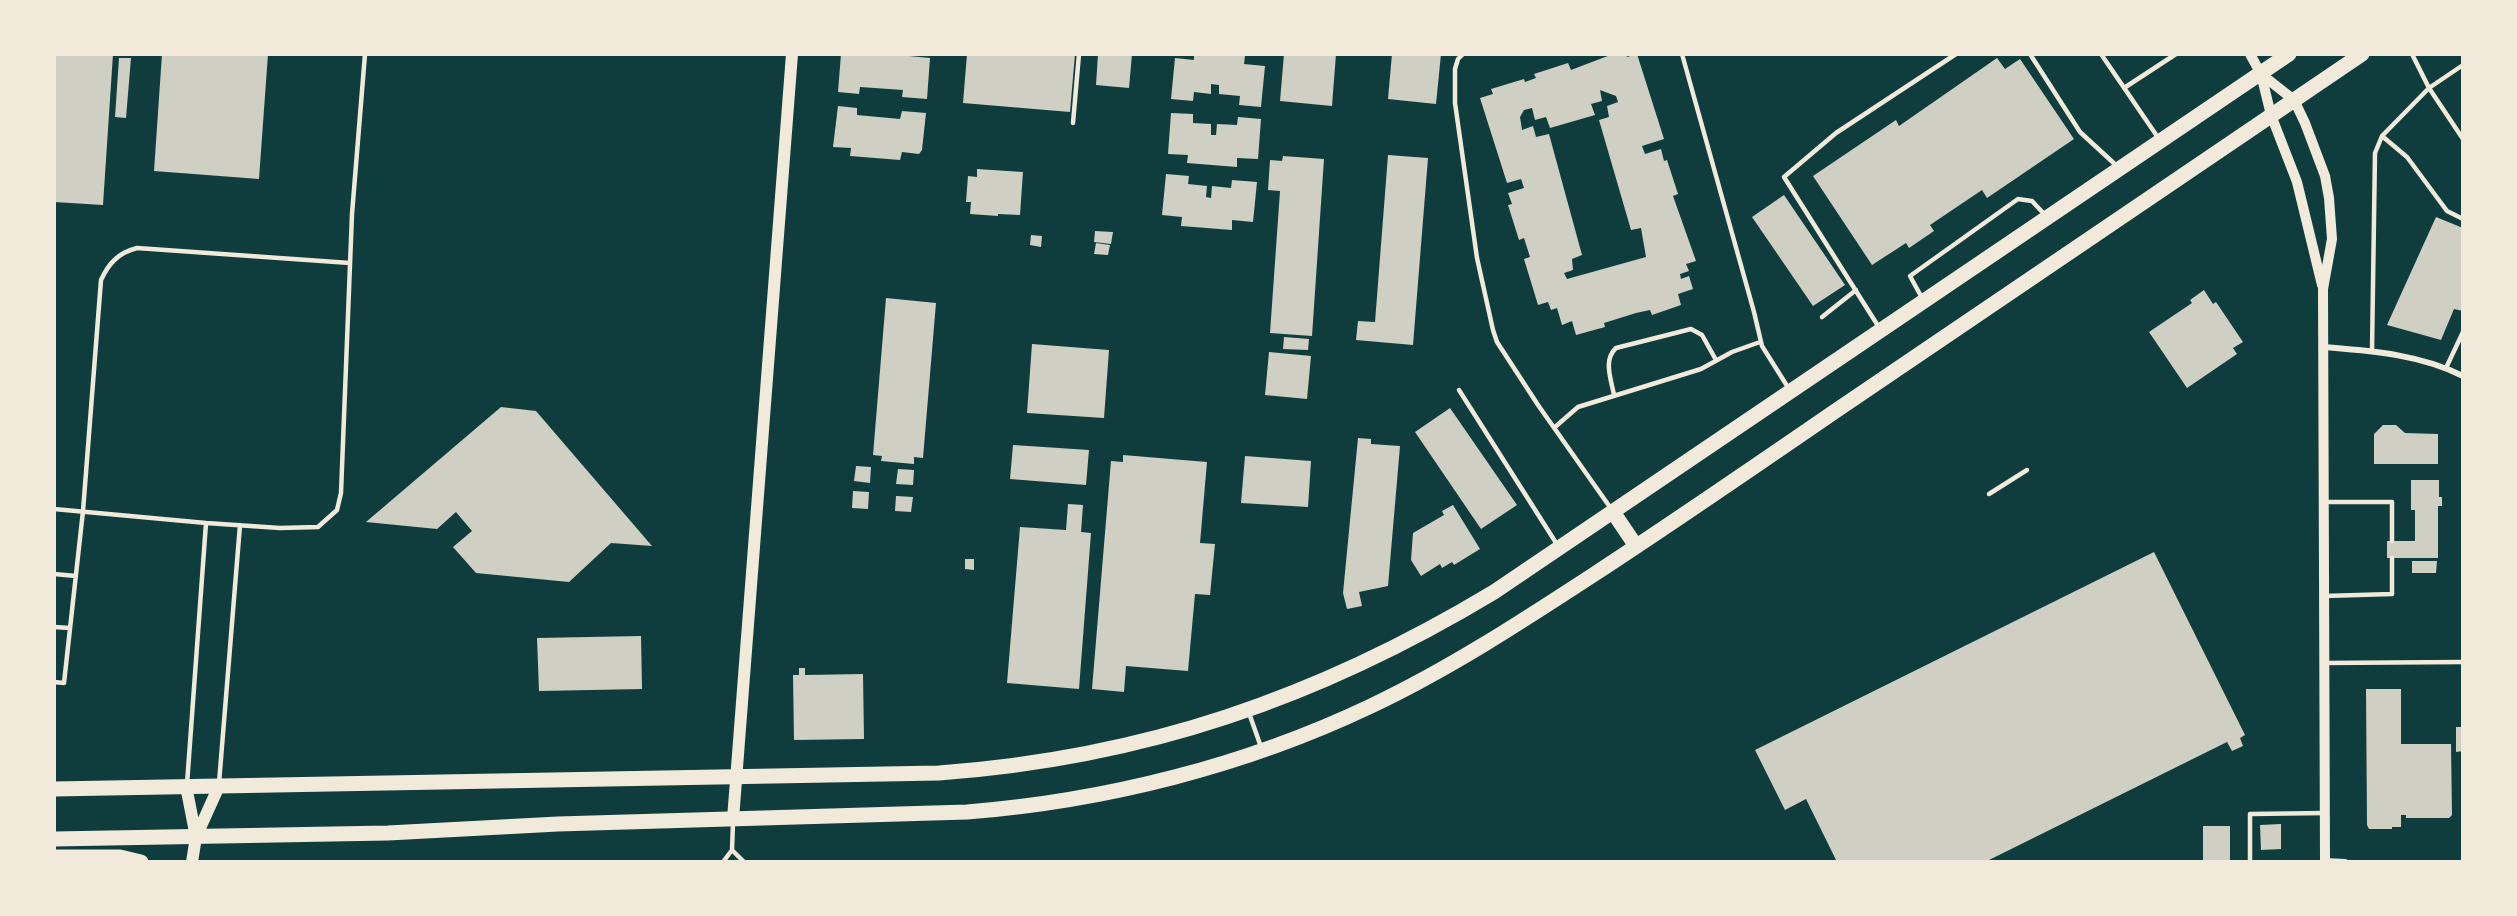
<!DOCTYPE html>
<style>
body{margin:0}
#map{position:relative;width:2517px;height:916px;overflow:hidden;background:#0f3d3e;font-family:"Noto Sans",sans-serif}
canvas{display:block}
.frame{position:absolute;inset:0;border:56px solid #f1e9da;pointer-events:none}
</style>
<div id="map">
<canvas width="2517" height="916"></canvas>
<div class="frame"></div>
</div>
<script>
const g = document.querySelector('canvas').getContext('2d');
g.lineJoin = 'round';
function fill(path, color) {
  g.fillStyle = color;
  g.fill(path, 'evenodd');
}
function stroke(path, color, width, dash) {
  g.strokeStyle = color;
  g.lineWidth = width;
  g.lineCap = dash ? 'butt' : 'round';
  g.setLineDash(dash || []);
  g.stroke(path);
}
const building = new Path2D(`
 M 54,54 L 113,54 L 103,205 L 54,202 Z
 M 162,54 L 268,54 L 259,179 L 154,171 Z
 M 841,54 L 909,54 L 909,56 L 930,58 L 927,99 L 902,97 L 903,90 L 860,87 L 859,94 L 838,92 Z
 M 967,54 L 1075,54 L 1070,112 L 963,103 Z
 M 1098,54 L 1132,54 L 1129,88 L 1096,85 Z
 M 1194,54 L 1245,56 L 1244,64 L 1265,66 L 1261,107 L 1239,105 L 1240,96 L 1219,94 L 1219,85 L 1211,84 L 1211,94 L 1194,92 L 1193,101 L 1171,99 L 1175,58 L 1194,60 Z
 M 1284,54 L 1336,54 L 1332,106 L 1280,101 Z
 M 1392,54 L 1441,54 L 1436,104 L 1388,99 Z
 M 1613,54 L 1626,54 L 1627,57 L 1637,54 L 1664,139 L 1642,146 L 1645,154 L 1661,149 L 1664,161 L 1667,160 L 1678,194 L 1673,196 L 1696,261 L 1686,264 L 1689,271 L 1680,274 L 1681,279 L 1689,276 L 1693,289 L 1678,294 L 1681,305 L 1652,315 L 1650,310 L 1636,313 L 1604,323 L 1605,327 L 1576,335 L 1572,321 L 1562,325 L 1557,308 L 1551,310 L 1548,302 L 1538,305 L 1524,259 L 1530,257 L 1524,238 L 1519,240 L 1508,205 L 1512,204 L 1508,193 L 1524,188 L 1521,179 L 1507,183 L 1480,98 L 1493,94 L 1491,89 L 1524,79 L 1525,82 L 1536,78 L 1534,74 L 1568,63 L 1571,70 ZM 1600,90 L 1616,96 L 1618,102 L 1607,106 L 1609,117 L 1599,120 L 1631,230 L 1641,228 L 1646,257 L 1567,279 L 1564,273 L 1573,270 L 1572,259 L 1582,255 L 1549,134 L 1536,137 L 1533,126 L 1522,130 L 1520,117 L 1524,110 L 1532,108 L 1535,120 L 1546,117 L 1550,128 L 1595,115 L 1591,104 L 1602,101 Z
 M 119,58 L 131,58 L 126,118 L 115,117 Z
 M 1997,58 L 2005,69 L 2020,59 L 2074,139 L 1987,198 L 1982,190 L 1930,225 L 1934,231 L 1909,248 L 1906,243 L 1872,265 L 1813,176 L 1896,120 L 1899,126 Z
 M 838,106 L 857,108 L 857,115 L 900,119 L 902,111 L 926,113 L 922,150 L 919,154 L 902,152 L 900,160 L 850,156 L 851,148 L 833,147 Z
 M 1171,113 L 1193,114 L 1193,123 L 1211,124 L 1211,135 L 1216,135 L 1217,124 L 1237,125 L 1238,117 L 1261,119 L 1258,159 L 1237,158 L 1237,167 L 1187,163 L 1188,155 L 1168,154 Z
 M 1388,155 L 1428,158 L 1413,345 L 1356,340 L 1358,321 L 1375,322 Z
 M 1283,156 L 1324,159 L 1312,336 L 1270,333 L 1280,191 L 1268,190 L 1270,160 L 1282,161 Z
 M 977,169 L 1023,172 L 1020,215 L 998,214 L 998,216 L 970,214 L 971,202 L 966,202 L 968,176 L 977,177 Z
 M 1166,174 L 1189,176 L 1188,184 L 1207,186 L 1206,197 L 1211,198 L 1212,186 L 1231,188 L 1232,180 L 1257,182 L 1253,222 L 1232,220 L 1232,230 L 1181,226 L 1182,217 L 1162,215 Z
 M 1784,195 L 1845,285 L 1813,306 L 1752,217 Z
 M 2436,217 L 2463,228 L 2463,311 L 2454,309 L 2441,340 L 2387,325 Z
 M 1095,231 L 1113,232 L 1111,244 L 1094,242 Z
 M 1031,235 L 1042,236 L 1041,247 L 1030,245 Z
 M 1096,243 L 1110,245 L 1108,255 L 1094,254 Z
 M 2204,290 L 2213,304 L 2216,302 L 2243,342 L 2233,348 L 2237,354 L 2187,388 L 2149,332 L 2192,303 L 2190,300 Z
 M 886,298 L 936,303 L 923,458 L 914,457 L 914,464 L 881,461 L 882,456 L 873,455 Z
 M 1284,337 L 1309,339 L 1308,350 L 1283,349 Z
 M 1032,344 L 1109,350 L 1104,418 L 1027,413 Z
 M 1269,352 L 1311,356 L 1307,399 L 1265,395 Z
 M 501,407 L 536,411 L 652,546 L 611,543 L 569,582 L 476,573 L 453,547 L 472,531 L 456,512 L 437,529 L 366,522 Z
 M 1450,408 L 1517,505 L 1481,529 L 1415,432 Z
 M 2383,425 L 2396,425 L 2405,433 L 2438,434 L 2438,464 L 2374,464 L 2374,434 Z
 M 1358,438 L 1371,439 L 1371,444 L 1400,446 L 1388,586 L 1359,592 L 1362,606 L 1347,609 L 1343,593 Z
 M 1013,445 L 1089,450 L 1086,485 L 1010,479 Z
 M 1123,455 L 1207,462 L 1200,543 L 1215,544 L 1210,595 L 1195,594 L 1188,671 L 1126,666 L 1124,692 L 1092,689 L 1111,461 L 1123,462 Z
 M 1245,456 L 1311,461 L 1308,507 L 1241,503 Z
 M 856,466 L 871,467 L 870,483 L 854,481 Z
 M 898,469 L 914,470 L 913,485 L 896,484 Z
 M 2411,480 L 2439,480 L 2439,497 L 2442,497 L 2442,506 L 2438,506 L 2438,558 L 2387,558 L 2387,541 L 2415,541 L 2415,510 L 2411,510 Z
 M 853,491 L 869,492 L 868,509 L 852,508 Z
 M 896,496 L 913,497 L 911,512 L 895,511 Z
 M 1068,504 L 1083,505 L 1081,532 L 1091,533 L 1079,689 L 1007,683 L 1020,527 L 1066,530 Z
 M 1453,505 L 1480,549 L 1454,565 L 1452,562 L 1442,568 L 1440,564 L 1421,576 L 1411,560 L 1413,533 L 1444,515 L 1442,511 Z
 M 2154,552 L 2245,735 L 2240,738 L 2243,746 L 2232,751 L 2227,742 L 1985,862 L 1837,862 L 1806,799 L 1785,810 L 1755,750 Z
 M 965,559 L 974,559 L 974,570 L 965,569 Z
 M 2412,561 L 2437,561 L 2436,573 L 2412,573 Z
 M 641,636 L 642,689 L 539,691 L 537,638 Z
 M 799,668 L 805,668 L 805,675 L 863,674 L 864,739 L 794,740 L 793,675 L 799,675 Z
 M 2366,689 L 2401,689 L 2401,744 L 2451,744 L 2452,815 L 2449,818 L 2406,818 L 2406,815 L 2401,815 L 2401,827 L 2392,827 L 2392,829 L 2369,829 L 2367,825 Z
 M 2456,727 L 2463,727 L 2463,751 L 2456,752 Z
 M 2281,824 L 2281,849 L 2261,850 L 2260,825 Z
 M 2203,826 L 2230,826 L 2230,862 L 2203,862 Z`);
const service = new Path2D(`
 M 1463,54 L 1458,59 L 1455,69 L 1455,103 L 1477,258 L 1493,330 L 1497,342 L 1538,405 L 1612,510
 M 1682,54 L 1754,312 L 1762,346 L 1789,389
 M 2030,54 L 2080,132 L 2118,167
 M 2101,54 L 2159,139
 M 2412,54 L 2429,88 L 2463,139
 M 2124,88 L 2176,54
 M 1073,123 L 1079,54
 M 2382,136 L 2407,157 L 2447,211 L 2463,219
 M 1922,298 L 1910,276 L 2018,199 L 2032,201 L 2046,216
 M 1822,317 L 1856,290
 M 1880,329 L 1784,177 L 1836,133 L 1956,54
 M 2372,351 L 2375,153 L 2382,136 L 2429,88 L 2463,65
 M 2446,368 L 2463,332
 M 1459,390 L 1558,546
 M 1614,395 C 1611,379 1603,360 1616,348 L 1691,329 L 1702,335 L 1716,360
 M 1555,427 L 1578,407 L 1701,369 L 1732,352 L 1760,342
 M 1989,494 L 2027,470
 M 2324,502 L 2392,502 L 2392,541
 M 54,509 L 206,523 L 280,528 L 318,527 L 337,510 L 341,493 L 352,214 L 365,54
 M 54,574 L 76,576
 M 2324,596 L 2392,594 L 2392,558
 M 54,627 L 70,628
 M 2324,663 L 2463,662
 M 54,682 L 64,683 L 83,511 L 101,280 C 109,263 118,253 137,248 L 350,263
 M 1249,713 L 1261,747
 M 219,783 L 240,525
 M 187,784 L 206,523
 M 732,850 L 744,862
 M 723,862 L 732,850 L 733,823
 M 2250,862 L 2250,814 L 2325,813`);
const minor = new Path2D(`
 M 2323,347 C 2371,351 2419,354 2463,376
 M 2325,861 L 2345,862`);
const tertiary = new Path2D(`
 M 2250,54 L 2261,74 L 2271,115 L 2297,182 L 2322,285
 M 2261,74 L 2294,100 L 2305,123 L 2325,176 L 2329,198 L 2332,239 L 2323,289 L 2325,862`);
const secondary = new Path2D(`
 M 186,786 L 196,837
 M 733,819 L 792,54
 M 192,862 L 196,837 L 219,786`);
const primary = new Path2D(`
 M 1613,512 L 1636,546
 M 54,789 L 939,773 C 1144,758 1318,698 1494,592 L 2289,54
 M 54,839 L 388,833 L 558,824 L 967,812 C 1105,801 1245,766 1371,706 C 1449,669 1521,622 1593,575 C 1674,522 1754,467 1834,412 C 2010,293 2186,174 2362,54
 M 54,857 L 120,857 L 141,862`);
fill(building, '#cfcfc3');
stroke(service, '#f1e9da', 4.5);
stroke(minor, '#f1e9da', 6);
stroke(tertiary, '#f1e9da', 10);
stroke(secondary, '#f1e9da', 12);
stroke(primary, '#f1e9da', 15);
</script>
